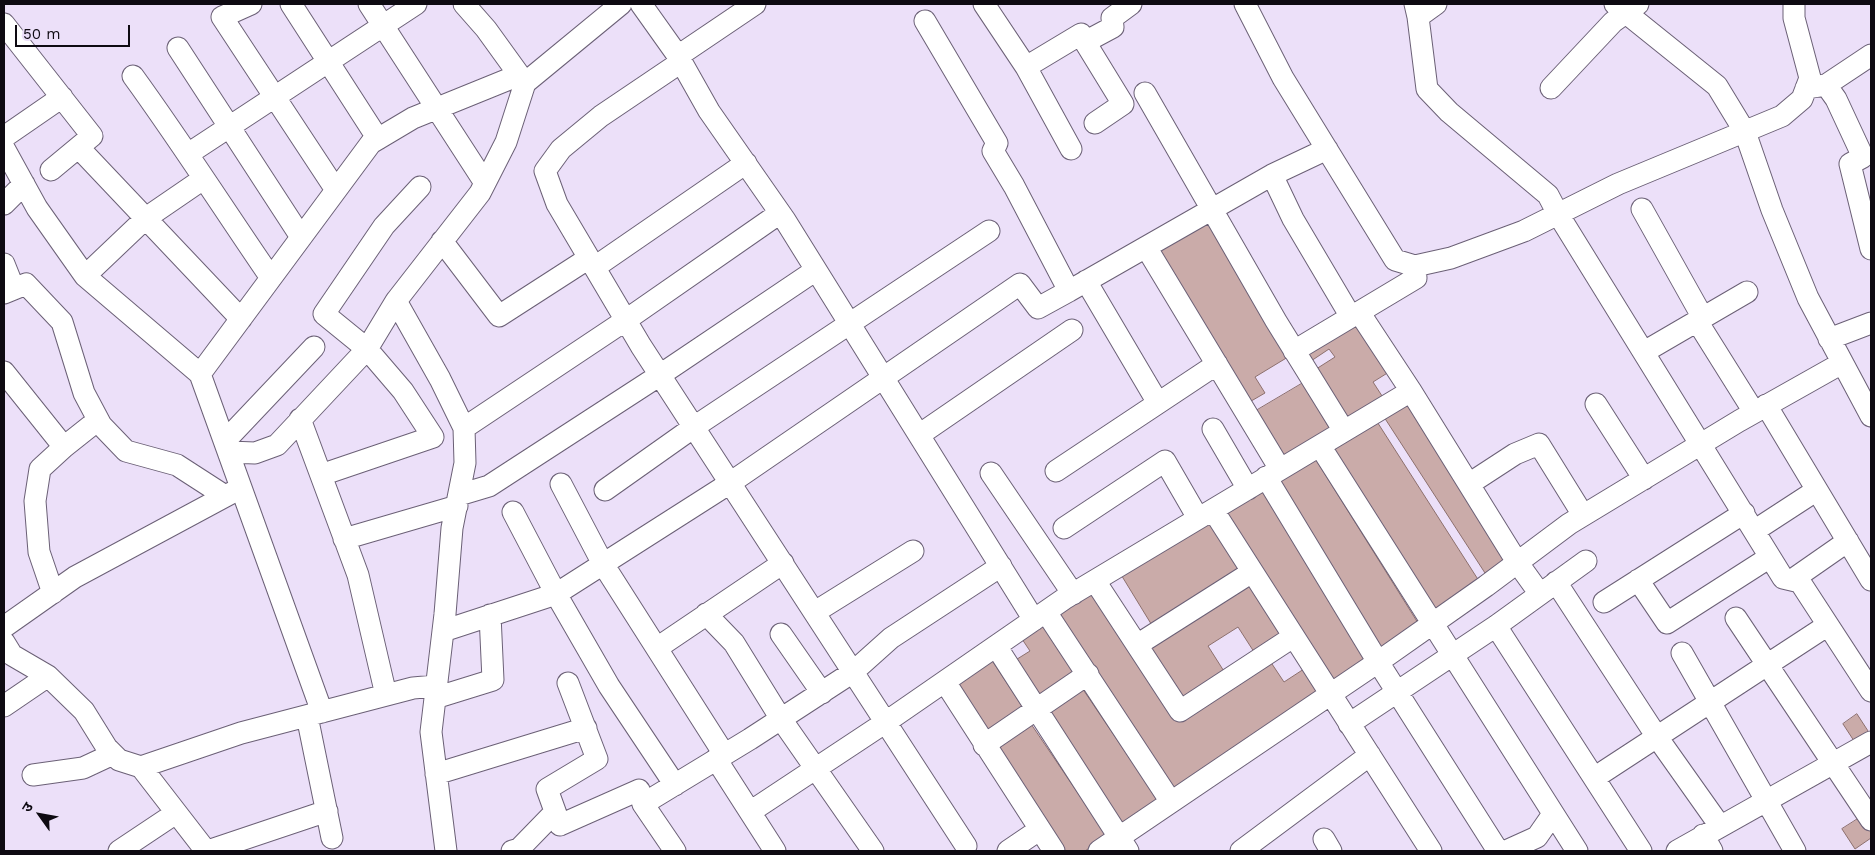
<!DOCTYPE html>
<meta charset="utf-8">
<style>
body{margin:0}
#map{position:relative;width:1875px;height:855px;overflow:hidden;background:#ece0f9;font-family:"Work Sans","Noto Sans Devanagari",sans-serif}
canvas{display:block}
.frame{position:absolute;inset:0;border:5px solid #0e0a12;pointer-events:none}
.north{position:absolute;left:15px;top:790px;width:50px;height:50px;-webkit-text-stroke:4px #ece0f9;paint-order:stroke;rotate:302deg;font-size:14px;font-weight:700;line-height:20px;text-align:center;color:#0e0a12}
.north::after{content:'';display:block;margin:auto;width:18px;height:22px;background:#0e0a12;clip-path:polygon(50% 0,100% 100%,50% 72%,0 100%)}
.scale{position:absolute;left:15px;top:25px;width:115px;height:22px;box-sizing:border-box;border:2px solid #0e0a12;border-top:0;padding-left:6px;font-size:15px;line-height:18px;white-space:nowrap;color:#0e0a12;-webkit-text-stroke:4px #ece0f9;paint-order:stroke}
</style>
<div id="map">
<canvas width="1875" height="855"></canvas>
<div class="frame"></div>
<div class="north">उ</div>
<div class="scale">50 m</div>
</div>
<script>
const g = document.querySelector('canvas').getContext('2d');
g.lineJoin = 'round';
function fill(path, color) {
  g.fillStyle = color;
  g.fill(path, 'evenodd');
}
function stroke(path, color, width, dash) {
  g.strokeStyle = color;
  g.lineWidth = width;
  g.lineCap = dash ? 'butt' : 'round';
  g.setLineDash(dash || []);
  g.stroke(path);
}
const building = new Path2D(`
 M 1207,219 L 1288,357 L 1255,377 L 1265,393 L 1246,404 L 1155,250 Z
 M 1355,320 L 1389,372 L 1373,382 L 1384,399 L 1347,423 L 1313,371 L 1335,357 L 1329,349 L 1308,363 L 1302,355 Z
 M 1303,383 L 1331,431 L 1283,460 L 1254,412 Z
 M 1406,403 L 1507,559 L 1485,573 L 1384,417 Z
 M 1374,417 L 1479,581 L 1429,614 L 1324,449 Z
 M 1313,455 L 1418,623 L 1381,647 L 1275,479 Z
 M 1262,490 L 1368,659 L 1330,683 L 1225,514 Z
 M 1209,517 L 1243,572 L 1153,627 L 1120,573 Z
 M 1249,578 L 1286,636 L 1256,655 L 1238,627 L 1208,646 L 1227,676 L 1185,704 L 1146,645 Z
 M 1093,588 L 1179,721 L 1270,661 L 1284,682 L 1307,667 L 1323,692 L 1173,791 L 1056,613 Z
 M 1043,621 L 1078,677 L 1040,701 L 1014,661 L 1030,651 L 1020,636 Z
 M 991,659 L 1024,709 L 986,735 L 953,685 Z
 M 1080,685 L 1158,800 L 1122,824 L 1044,709 Z
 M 1857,714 L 1870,734 L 1856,744 L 1843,724 Z
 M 1029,721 L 1107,836 L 1085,851 L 1065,851 L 993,746 Z
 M 1864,815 L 1871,827 L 1871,838 L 1855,849 L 1842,829 Z`);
const minor = new Path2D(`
 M 251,4 L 222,17 L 336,190
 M 291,4 L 378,139
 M 369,4 L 485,183
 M 464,4 L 486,29 L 525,83
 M 641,4 L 678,56 L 709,111 L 785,220 L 1034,620
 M 984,4 L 1026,67 L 1071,149
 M 1245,4 L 1283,78 L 1395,260 L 1415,266 L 1451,258 L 1524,231 L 1618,184 L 1782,116 L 1802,99 L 1810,78 L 1794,18 L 1794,4
 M 1415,4 L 1418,17 L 1427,89 L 1449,112 L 1548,195 L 1558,214 L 1783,578 L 1800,582 L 1871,691
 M 1615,4 L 1717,86 L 1745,132 L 1772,210 L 1808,298 L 1871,416
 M 1418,17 L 1436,4
 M 925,21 L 997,143 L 993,151 L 1014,186 L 1069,291 L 1272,175 L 1327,149
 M 4,24 L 92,136 L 51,170
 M 178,48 L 301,237
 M 678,56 L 755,4
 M 681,62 L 601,116 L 561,149 L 545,171 L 557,204 L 641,346 L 966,846
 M 1026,67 L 1081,34 L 1085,42
 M 133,76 C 181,142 225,211 271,278
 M 1826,85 L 1871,55
 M 1551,88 L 1613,22 L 1638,4
 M 1806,88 L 1826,85 L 1836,99 L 1863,157 L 1850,164 L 1871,249
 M 1145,93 L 1276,321 L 1344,431
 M 1095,123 L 1123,104 L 1085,42 L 1113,27 L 1112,18 L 1131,4
 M 4,137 L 62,97
 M 4,148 L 37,208 L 85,276 L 200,374 L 322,712
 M 79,148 L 241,319
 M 188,154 L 416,4
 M 1272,175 L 1293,219 L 1351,317
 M 4,204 L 24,184
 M 1642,209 L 1703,318
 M 442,241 L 499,316 L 589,258
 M 1146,247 L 1280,469
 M 4,264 L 14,289
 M 595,267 L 746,163
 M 85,276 L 146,218 L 203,179
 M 1086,281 L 1158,403
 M 4,293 L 26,284 L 62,322 L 84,393 L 101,425 L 126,451 L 177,465 L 225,496
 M 396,301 L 367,349 L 324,314 L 384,226 L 420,187
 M 1359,312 L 1411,391 L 1517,562 L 1540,594
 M 1697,321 L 1754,412
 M 1829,339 L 1871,323
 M 1294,351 L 1416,278 L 1415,266
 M 1644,352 L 1747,292
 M 4,372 L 64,447
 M 200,374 L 371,143 L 413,118 L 519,75
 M 1596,404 L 1644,479
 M 1766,405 L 1871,580
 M 300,419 L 358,575 L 386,695
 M 464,428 L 626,320 L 780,213
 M 1213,429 L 1248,489
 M 919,435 L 1072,330
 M 225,441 L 314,347
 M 1320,446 L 1577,851
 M 229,452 L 255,453 L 277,445 L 367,349 L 403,391 L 433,437 L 321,475
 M 1056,471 L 1217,364
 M 991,473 L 1073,594
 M 1266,477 L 1378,662 L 1498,851
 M 561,484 L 603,564 L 724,754
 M 1469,484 L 1515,454 L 1539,444 L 1583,515
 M 605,490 L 694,427 L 989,231
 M 459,495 L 489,486 L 660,375 L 816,270
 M 1213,510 L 1431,851
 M 513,512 L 556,594 L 609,686 L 675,785
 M 1064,528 L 1165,461 L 1198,518
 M 1754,531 L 1817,490
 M 344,539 L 457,506
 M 1638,580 L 1667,623 L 1770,557
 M 1792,580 L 1848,541
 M 1095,581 L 1180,711 L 1293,637
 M 1556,582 L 1657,737 L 1720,826
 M 53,593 L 39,552 L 35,501 L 40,469 L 64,447 L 98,420
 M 1604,602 L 1744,513
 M 815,612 L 913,551
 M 1046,612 L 1171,802
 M 706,614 L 734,643 L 781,719 L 873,851
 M 1736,618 L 1871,820
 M 1496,626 L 1641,851
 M 4,627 L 75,577 L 235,491
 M 443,631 L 556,594 L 730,483 L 1020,284 L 1038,308 L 1069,291
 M 781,634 L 822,693
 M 4,642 L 12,655 L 48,676 L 84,711 L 107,748 L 119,760 L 141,767 L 206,851
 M 1137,645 L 1252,572
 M 996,646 L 1128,851
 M 657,648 L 783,563
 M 1682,653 L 1795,851
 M 945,682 L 1054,851
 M 568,683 L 597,759 L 547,789 L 560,825 L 639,790 L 643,804 L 675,851
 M 435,698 L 493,680 L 490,615
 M 4,706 L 48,676
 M 307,716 L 332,838
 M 1349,724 L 1496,626 L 1586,561
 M 984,745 L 1088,674
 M 716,759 L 775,851
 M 141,767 L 241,733 L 413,688 L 436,686
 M 436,774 L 586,728
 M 33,775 L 83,768 L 113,754
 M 1594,778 L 1828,625
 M 643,804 L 750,739 L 853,672 L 891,638 L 1001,566
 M 750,812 L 886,722 L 1064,599 L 1411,391
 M 1703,835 L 1712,851
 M 1324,839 L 1331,851
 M 119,851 L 176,813
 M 208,851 L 327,811
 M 446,851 L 431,732 L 445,614 L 452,528 L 465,463 L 464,428 L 440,379 L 396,301 L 480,193 L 506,142 L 525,83 L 621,4
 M 512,851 L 519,849 L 555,812
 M 1008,851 L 1039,830
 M 1099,851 L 1378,662 L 1486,586 L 1569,524 L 1739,421 L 1842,363
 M 1241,851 L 1370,755
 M 1506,851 L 1537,837 L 1553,814
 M 1677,851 L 1871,742`);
fill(building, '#caaba9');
stroke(building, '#8c6f6d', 1);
stroke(minor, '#6b6076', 23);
stroke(minor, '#fff', 21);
</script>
